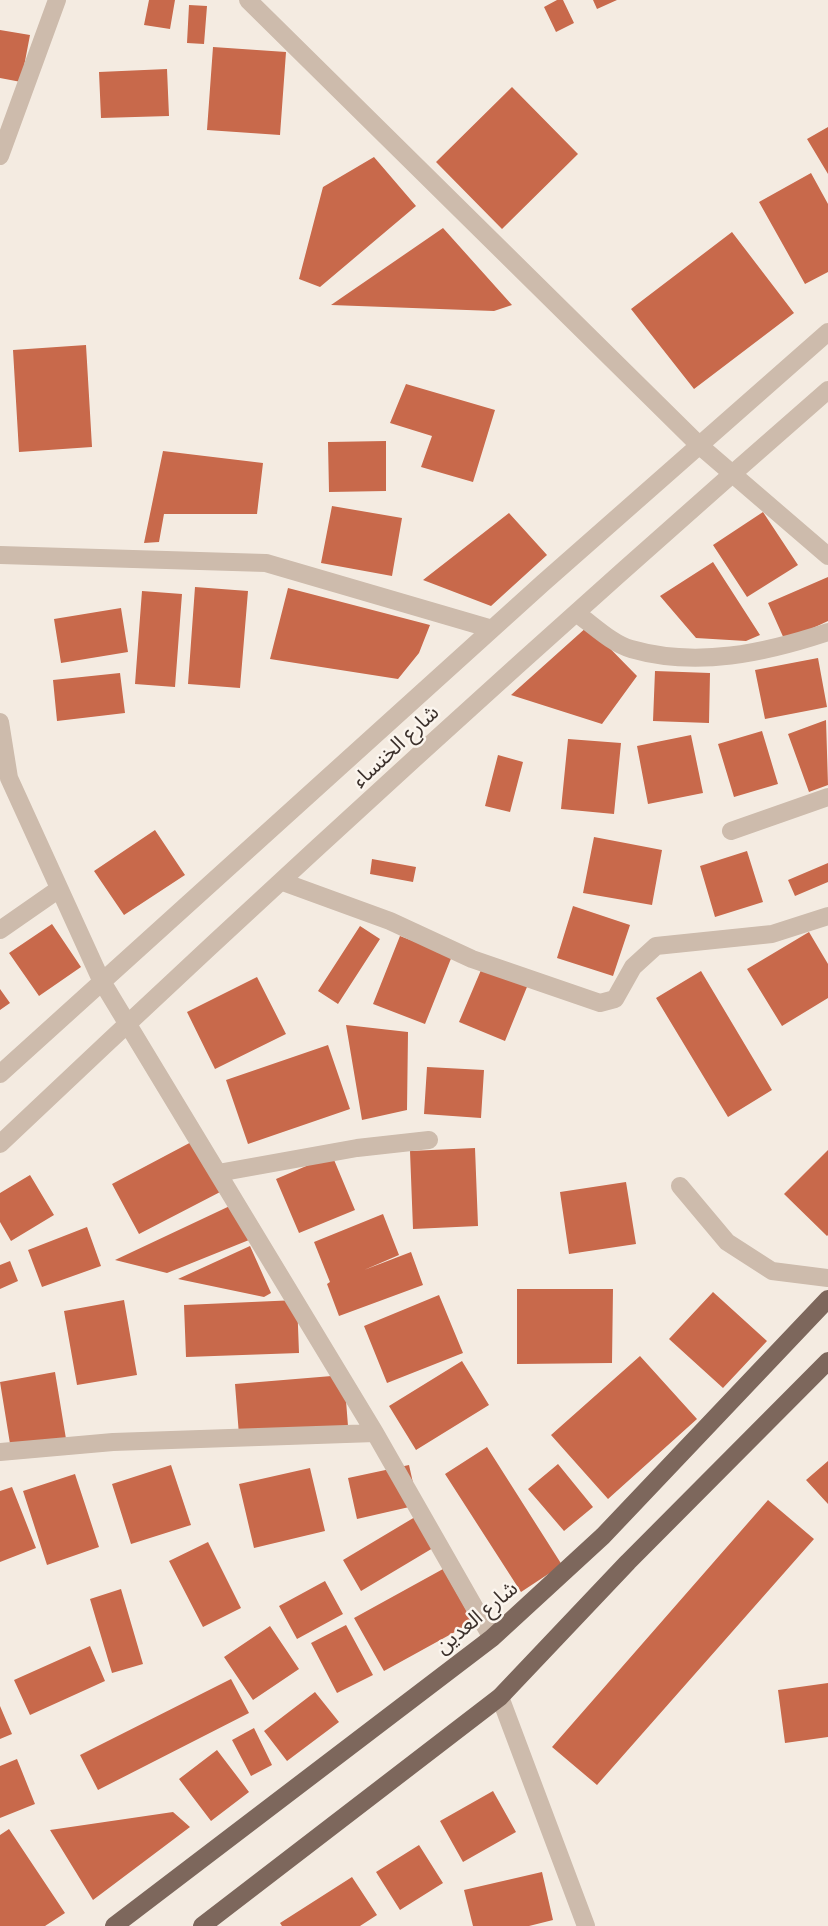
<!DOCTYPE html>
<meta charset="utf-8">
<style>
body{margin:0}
canvas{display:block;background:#f4ebe1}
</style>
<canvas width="828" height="1926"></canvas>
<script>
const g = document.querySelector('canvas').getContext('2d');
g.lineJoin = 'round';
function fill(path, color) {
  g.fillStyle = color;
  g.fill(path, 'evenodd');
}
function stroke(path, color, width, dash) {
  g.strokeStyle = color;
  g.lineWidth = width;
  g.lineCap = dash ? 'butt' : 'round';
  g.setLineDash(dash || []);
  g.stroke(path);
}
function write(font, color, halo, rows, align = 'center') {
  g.font = font + ' "Fira Sans Condensed","Noto Sans Arabic",sans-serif';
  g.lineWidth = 5;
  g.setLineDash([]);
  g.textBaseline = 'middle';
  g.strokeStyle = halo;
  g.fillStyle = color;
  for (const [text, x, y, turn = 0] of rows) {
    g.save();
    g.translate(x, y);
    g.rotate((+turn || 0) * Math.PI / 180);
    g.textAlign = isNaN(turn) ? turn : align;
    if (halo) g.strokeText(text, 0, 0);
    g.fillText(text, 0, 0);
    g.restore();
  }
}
const building = new Path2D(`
 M 149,0 L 175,0 L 170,29 L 144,25 Z
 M 557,0 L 563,0 L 574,23 L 556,32 L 544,7 Z
 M 593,0 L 617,0 L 597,9 Z
 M 189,5 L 207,6 L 204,44 L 187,43 Z
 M 0,30 L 30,35 L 21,82 L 0,78 Z
 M 213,47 L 286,52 L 280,135 L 207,130 Z
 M 167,69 L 169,116 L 101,118 L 99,72 Z
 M 512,87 L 578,154 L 502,229 L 436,162 Z
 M 828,127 L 828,174 L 807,139 Z
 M 374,157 L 416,206 L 320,287 L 299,279 L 323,187 Z
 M 811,173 L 828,204 L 828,272 L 805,284 L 759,202 Z
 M 443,228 L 512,305 L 494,311 L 331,305 Z
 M 732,232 L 794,313 L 694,389 L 631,309 Z
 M 86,345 L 92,447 L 19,452 L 13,350 Z
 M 406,384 L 495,410 L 473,482 L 421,467 L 432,436 L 390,423 Z
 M 386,441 L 386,491 L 329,492 L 328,442 Z
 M 163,451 L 263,463 L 257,514 L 164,514 L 159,542 L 144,543 Z
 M 332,506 L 402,518 L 392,576 L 321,563 Z
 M 763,512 L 798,565 L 747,597 L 713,545 Z
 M 509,513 L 547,555 L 491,606 L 423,580 Z
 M 713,562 L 760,635 L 746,641 L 696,638 L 660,596 Z
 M 828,577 L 828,621 L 785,641 L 768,603 Z
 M 195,587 L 248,591 L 240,688 L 188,684 Z
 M 288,588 L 430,625 L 419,653 L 398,679 L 270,659 Z
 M 142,591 L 182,594 L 175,687 L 135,684 Z
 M 121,608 L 128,652 L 61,663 L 54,619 Z
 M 588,626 L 637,676 L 602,724 L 511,695 Z
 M 818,658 L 827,707 L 765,719 L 755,670 Z
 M 655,671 L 710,673 L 709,723 L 653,721 Z
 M 120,673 L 125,713 L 57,721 L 53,680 Z
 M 826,720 L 828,785 L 809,792 L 788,734 Z
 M 762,731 L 778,784 L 734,797 L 718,744 Z
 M 691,735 L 703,793 L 648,804 L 637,746 Z
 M 568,739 L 621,743 L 614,814 L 561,809 Z
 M 498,755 L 523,762 L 510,812 L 485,806 Z
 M 155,830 L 185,875 L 124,915 L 94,871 Z
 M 594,837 L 662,850 L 652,905 L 583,893 Z
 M 747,851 L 763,902 L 715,917 L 700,866 Z
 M 372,859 L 416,867 L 413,882 L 370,874 Z
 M 828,863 L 828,882 L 795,896 L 788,880 Z
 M 573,906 L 630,925 L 613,976 L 557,958 Z
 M 52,924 L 81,967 L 39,996 L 9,953 Z
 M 360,926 L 380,939 L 338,1004 L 318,991 Z
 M 809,932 L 828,964 L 828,998 L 782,1026 L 747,969 Z
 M 400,936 L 452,956 L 425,1024 L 373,1004 Z
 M 484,963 L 529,982 L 505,1041 L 459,1022 Z
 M 701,971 L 772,1090 L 728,1117 L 656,998 Z
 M 257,977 L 286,1034 L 215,1069 L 187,1012 Z
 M 0,989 L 10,1003 L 0,1010 Z
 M 346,1025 L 408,1032 L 407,1110 L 362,1120 Z
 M 328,1045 L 350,1109 L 248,1144 L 226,1080 Z
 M 427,1067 L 484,1070 L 481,1118 L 424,1114 Z
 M 197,1139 L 224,1190 L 139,1234 L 112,1184 Z
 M 475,1148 L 478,1226 L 413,1229 L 410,1151 Z
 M 828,1150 L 828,1235 L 827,1236 L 784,1194 Z
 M 332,1155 L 355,1210 L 299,1233 L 276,1179 Z
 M 30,1175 L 54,1215 L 11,1241 L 0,1222 L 0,1193 Z
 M 626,1182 L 636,1244 L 569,1254 L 560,1192 Z
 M 234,1204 L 249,1240 L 167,1273 L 115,1260 Z
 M 383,1214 L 399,1255 L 364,1270 L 411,1252 L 423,1285 L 339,1316 L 327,1284 L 330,1282 L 314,1242 Z
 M 87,1227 L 101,1266 L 42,1287 L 28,1250 Z
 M 250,1246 L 271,1293 L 264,1297 L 178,1279 Z
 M 10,1261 L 18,1281 L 0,1289 L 0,1265 Z
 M 517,1289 L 613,1289 L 612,1363 L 517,1364 Z
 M 713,1292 L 767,1341 L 723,1388 L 669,1339 Z
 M 439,1295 L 463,1353 L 387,1383 L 364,1326 Z
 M 124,1300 L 137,1375 L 77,1385 L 64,1311 Z
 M 297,1300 L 299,1353 L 186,1357 L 184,1305 Z
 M 640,1356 L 697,1419 L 608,1499 L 551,1435 Z
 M 462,1361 L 489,1405 L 416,1450 L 389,1406 Z
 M 55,1372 L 67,1445 L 12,1456 L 0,1382 Z
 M 344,1375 L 348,1426 L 239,1435 L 235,1384 Z
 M 487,1447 L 562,1565 L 521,1592 L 445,1474 Z
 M 828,1461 L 828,1504 L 806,1480 Z
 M 558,1464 L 593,1507 L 564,1531 L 528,1489 Z
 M 171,1465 L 191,1525 L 131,1544 L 112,1484 Z
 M 409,1465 L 418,1505 L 357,1519 L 348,1478 Z
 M 310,1468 L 325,1531 L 254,1548 L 239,1484 Z
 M 75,1474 L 99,1547 L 47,1565 L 23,1491 Z
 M 12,1487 L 36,1548 L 0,1562 L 0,1491 Z
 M 768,1500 L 814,1539 L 597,1785 L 552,1747 Z
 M 415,1517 L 433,1548 L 361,1591 L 343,1560 Z
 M 208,1542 L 241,1608 L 203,1627 L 169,1561 Z
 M 443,1569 L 473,1622 L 384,1671 L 354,1618 Z
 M 325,1581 L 343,1614 L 297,1639 L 279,1606 Z
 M 121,1589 L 143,1664 L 112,1673 L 90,1599 Z
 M 346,1625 L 373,1675 L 337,1693 L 311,1643 Z
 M 270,1626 L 299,1669 L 253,1700 L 224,1657 Z
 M 90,1646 L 105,1681 L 30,1715 L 14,1680 Z
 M 231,1679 L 249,1713 L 98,1790 L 80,1755 Z
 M 828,1683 L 828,1737 L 785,1743 L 778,1690 Z
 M 315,1692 L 339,1722 L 287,1761 L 264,1731 Z
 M 0,1706 L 12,1734 L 0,1739 Z
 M 254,1728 L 272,1765 L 251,1776 L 232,1740 Z
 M 217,1750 L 249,1792 L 211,1821 L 179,1779 Z
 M 17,1759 L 35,1804 L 0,1818 L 0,1766 Z
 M 493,1791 L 516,1832 L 463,1862 L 440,1821 Z
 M 173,1812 L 190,1827 L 93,1900 L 50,1830 Z
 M 9,1829 L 65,1913 L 45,1926 L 0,1926 L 0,1835 Z
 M 419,1845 L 443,1883 L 400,1910 L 376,1872 Z
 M 542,1872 L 553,1920 L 529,1926 L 473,1926 L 464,1890 Z
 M 352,1877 L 377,1915 L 360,1926 L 282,1926 L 280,1923 Z`);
const minor = new Path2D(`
 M 248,0 L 700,446 L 828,556
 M 0,156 L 57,0
 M 0,555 L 266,563 L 492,629
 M 576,613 C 592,624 612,644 631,649 C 697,668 765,653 828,632
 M 0,722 L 9,778 L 101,980 L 375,1433 L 492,1638
 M 731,831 L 828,797
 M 283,882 L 390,921 L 472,959 L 600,1003 L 615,999 L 633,967 L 656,946 L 772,934 L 828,916
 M 0,930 L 59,889
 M 0,1074 L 543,583 L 828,332
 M 0,1144 C 271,887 547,635 828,390
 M 218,1173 L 357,1148 L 429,1140
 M 680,1186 L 727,1242 L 772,1271 L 828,1278
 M 0,1452 L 113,1442 L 375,1433
 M 500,1697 L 586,1926`);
const major = new Path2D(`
 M 114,1926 L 492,1638 L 603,1536 L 828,1299
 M 202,1926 L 500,1697 L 628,1562 L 828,1361`);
const streetNames = [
 ["شارع الخنساء",396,747,-43],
 ["شارع العدين",477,1618,-40]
];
fill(building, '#c8694b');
stroke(minor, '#cdbbac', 18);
stroke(major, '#7d675c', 18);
write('21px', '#3b302b', '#fbf5ee', streetNames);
</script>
